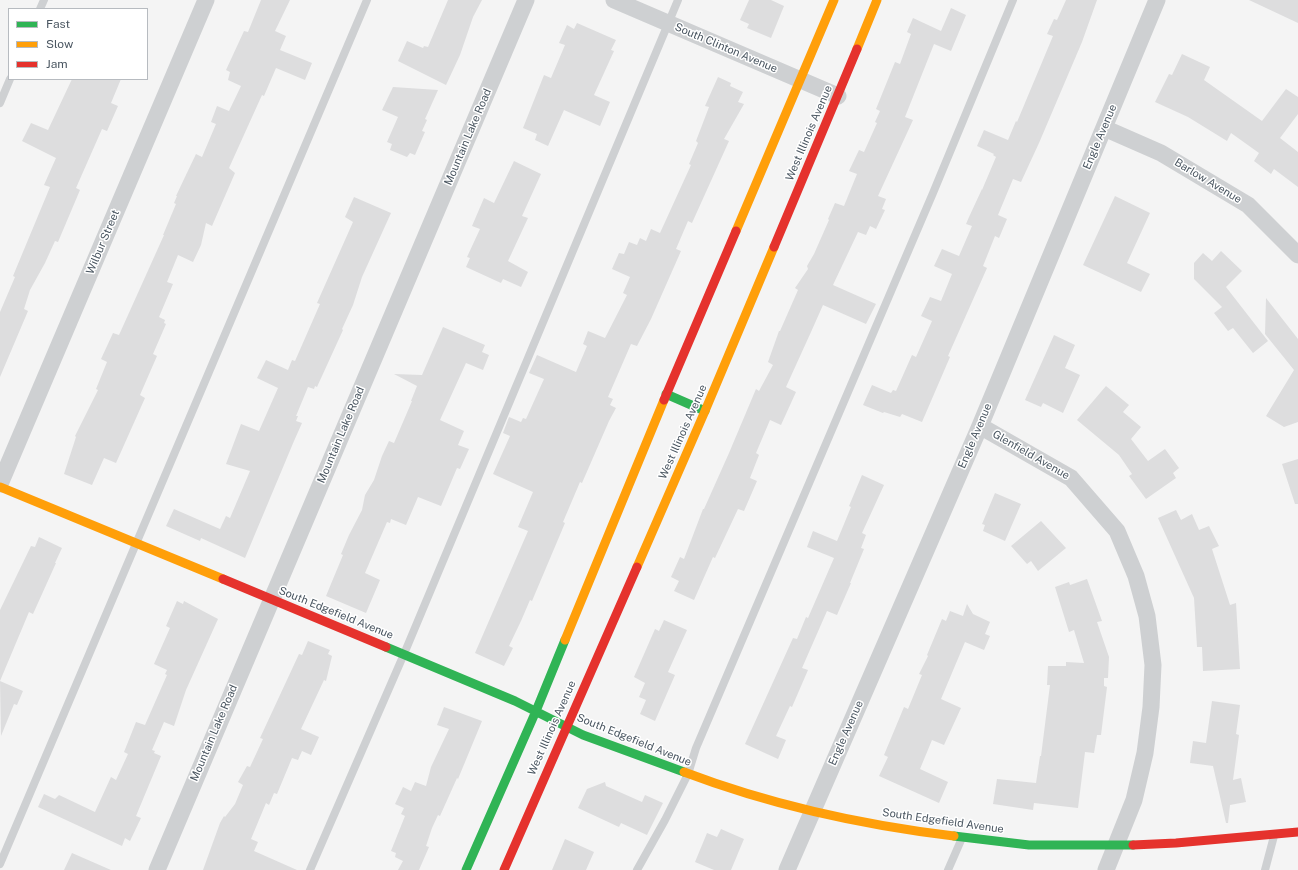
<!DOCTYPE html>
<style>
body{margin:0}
#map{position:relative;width:1298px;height:870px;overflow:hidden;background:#f4f4f4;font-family:"Public Sans",sans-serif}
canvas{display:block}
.legend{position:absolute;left:8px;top:8px;width:140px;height:72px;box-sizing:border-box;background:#fff;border:1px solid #b7bbc0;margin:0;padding:5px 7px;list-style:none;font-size:12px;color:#4a5661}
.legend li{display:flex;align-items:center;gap:8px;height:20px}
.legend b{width:20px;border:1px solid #b7bbc0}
</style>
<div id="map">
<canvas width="1298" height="870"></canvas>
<ul class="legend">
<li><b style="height:5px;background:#30b455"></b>Fast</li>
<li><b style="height:5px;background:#ff9f0a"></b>Slow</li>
<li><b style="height:5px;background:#e5322d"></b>Jam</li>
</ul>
</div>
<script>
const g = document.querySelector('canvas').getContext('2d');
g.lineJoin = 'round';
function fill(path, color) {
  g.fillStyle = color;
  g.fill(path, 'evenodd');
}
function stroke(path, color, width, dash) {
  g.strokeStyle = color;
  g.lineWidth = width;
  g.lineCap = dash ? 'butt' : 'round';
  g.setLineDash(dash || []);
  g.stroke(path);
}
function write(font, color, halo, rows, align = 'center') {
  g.font = font + ' "Public Sans",sans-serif';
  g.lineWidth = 3;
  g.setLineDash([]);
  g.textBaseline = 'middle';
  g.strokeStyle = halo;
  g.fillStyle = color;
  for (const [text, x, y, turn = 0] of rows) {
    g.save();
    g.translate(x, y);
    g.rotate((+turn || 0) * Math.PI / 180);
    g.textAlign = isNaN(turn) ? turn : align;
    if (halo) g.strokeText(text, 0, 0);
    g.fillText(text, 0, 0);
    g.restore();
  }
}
const building = new Path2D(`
 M 261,0 L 290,0 L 275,31 L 286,36 L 280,50 L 312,63 L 305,80 L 276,68 L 264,96 L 262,95 L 229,168 L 235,173 L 212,226 L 206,223 L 201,245 L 193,262 L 178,255 L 167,282 L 173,284 L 159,317 L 165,320 L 164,323 L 166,324 L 153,354 L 157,356 L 140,395 L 145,398 L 116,463 L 104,458 L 92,485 L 64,474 L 76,437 L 75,436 L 98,390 L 96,389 L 107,362 L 101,359 L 113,333 L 119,335 L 164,235 L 163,235 L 176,204 L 174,203 L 177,196 L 176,196 L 185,177 L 196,154 L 202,157 L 216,124 L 211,122 L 217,106 L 229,111 L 241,86 L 228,80 L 230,72 L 226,70 L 244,31 L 248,32 Z
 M 448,0 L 482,0 L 473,17 L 460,55 L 446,85 L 398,61 L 407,41 L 423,48 L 424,46 L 428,47 Z
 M 749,0 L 771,0 L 784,6 L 771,38 L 747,28 L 749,24 L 740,20 Z
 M 1066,0 L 1097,0 L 1082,42 L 1039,143 L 1021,182 L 1013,179 L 998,215 L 1007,219 L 999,238 L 995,236 L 983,266 L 987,268 L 948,356 L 950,357 L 922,422 L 902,414 L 900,417 L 884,412 L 883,413 L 863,405 L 872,385 L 891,393 L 893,390 L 896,391 L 912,355 L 916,357 L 932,321 L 921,316 L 930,297 L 941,301 L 952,274 L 934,266 L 942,249 L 959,256 L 972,226 L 966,224 L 969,217 L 982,189 L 982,190 L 996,157 L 993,155 L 994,154 L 977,146 L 984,130 L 1008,140 L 1016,121 L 1017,122 L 1053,36 L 1047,34 L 1054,19 L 1057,20 Z
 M 1249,0 L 1298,0 L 1298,23 Z
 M 951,8 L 966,15 L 951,51 L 934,44 L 905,117 L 913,120 L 878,196 L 886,199 L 882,209 L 885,210 L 876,229 L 870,226 L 866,235 L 858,232 L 833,285 L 876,304 L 866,324 L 823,305 L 811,332 L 786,387 L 796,392 L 781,425 L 770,420 L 756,453 L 759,455 L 750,478 L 757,481 L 744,511 L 738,509 L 715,558 L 713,557 L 694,600 L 674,591 L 679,581 L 671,577 L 680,557 L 684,559 L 703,509 L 704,509 L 729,453 L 756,389 L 759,391 L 773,365 L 768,362 L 779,331 L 780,331 L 798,290 L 795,288 L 808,269 L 807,266 L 814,254 L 829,220 L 828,219 L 835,203 L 844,206 L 857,174 L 849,171 L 859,150 L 864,152 L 877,123 L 875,122 L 880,111 L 876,109 L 895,62 L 900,64 L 911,34 L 907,32 L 913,18 L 941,31 Z
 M 577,23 L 616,40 L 611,50 L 614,51 L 594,95 L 610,102 L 600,126 L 564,110 L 548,146 L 535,140 L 537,134 L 523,128 L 544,75 L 551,78 L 565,45 L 559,43 L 567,25 L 574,29 Z
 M 1182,54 L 1210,67 L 1204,80 L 1262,121 L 1286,89 L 1298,97 L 1298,114 L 1280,138 L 1298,152 L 1298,187 L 1274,169 L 1271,174 L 1254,161 L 1259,153 L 1231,133 L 1227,141 L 1188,117 L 1155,102 L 1169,74 L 1172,75 Z
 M 718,77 L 731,83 L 730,86 L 743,92 L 738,102 L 744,104 L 724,139 L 729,141 L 692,223 L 688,221 L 676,249 L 681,251 L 651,319 L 637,346 L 631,344 L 608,397 L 613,399 L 610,405 L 616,408 L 609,421 L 582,483 L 580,482 L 563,522 L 565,523 L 532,601 L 530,600 L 521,621 L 509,646 L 513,648 L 504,666 L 475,653 L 528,531 L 518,527 L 533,492 L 493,474 L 510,436 L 503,433 L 509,417 L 521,422 L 523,418 L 526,419 L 544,379 L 529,373 L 537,355 L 576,372 L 587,346 L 583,344 L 588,331 L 605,338 L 627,295 L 623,293 L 630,277 L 612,269 L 619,253 L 624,254 L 629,242 L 637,245 L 640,238 L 646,241 L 651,229 L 660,233 L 691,165 L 689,164 L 698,143 L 696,141 L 709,107 L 705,106 Z
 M 72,79 L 121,79 L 111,103 L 118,106 L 107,131 L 102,129 L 76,188 L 80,190 L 58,242 L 55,241 L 45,263 L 30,290 L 24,309 L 28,311 L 0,377 L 0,312 L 15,277 L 13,276 L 50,187 L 44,185 L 56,158 L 22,141 L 31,123 L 48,130 Z
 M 393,87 L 438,90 L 425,119 L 427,120 L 422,131 L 425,132 L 415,155 L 410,153 L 407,157 L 390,150 L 392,144 L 387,142 L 398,117 L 382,110 Z
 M 514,161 L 541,174 L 522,216 L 528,218 L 508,261 L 528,272 L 521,287 L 503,279 L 501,283 L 466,267 L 470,258 L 467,257 L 480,229 L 472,226 L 484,198 L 494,203 Z
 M 1115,196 L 1150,213 L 1127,263 L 1150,274 L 1141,292 L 1083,265 Z
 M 354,197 L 391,213 L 362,277 L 353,305 L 342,329 L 343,330 L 317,387 L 315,386 L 314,389 L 308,387 L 296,416 L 298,416 L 296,421 L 302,423 L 294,441 L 245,558 L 201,538 L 200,541 L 166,526 L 174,509 L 220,529 L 226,516 L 230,518 L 250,471 L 226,464 L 241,424 L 259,431 L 278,388 L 257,378 L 266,360 L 288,370 L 292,360 L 295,361 L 320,304 L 317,303 L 353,222 L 345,217 Z
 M 1221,251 L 1242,271 L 1226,287 L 1268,341 L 1253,353 L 1233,328 L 1228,331 L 1214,313 L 1222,307 L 1194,279 L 1194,263 L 1203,253 L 1212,261 Z
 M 1266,298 L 1298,339 L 1298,422 L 1284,427 L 1266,416 L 1294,370 L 1265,334 Z
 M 443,327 L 485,345 L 482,352 L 489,355 L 483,370 L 466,363 L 440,420 L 464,431 L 458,445 L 469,449 L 460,469 L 457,468 L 441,506 L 418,497 L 406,525 L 391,519 L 390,523 L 387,522 L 365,573 L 380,580 L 366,613 L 326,596 L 343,555 L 341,554 L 349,535 L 362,510 L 365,495 L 374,480 L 382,456 L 389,441 L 394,443 L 412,401 L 411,401 L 417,386 L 394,374 L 422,375 Z
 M 1054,335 L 1075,345 L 1065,368 L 1080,375 L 1063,413 L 1043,403 L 1041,407 L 1025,400 Z
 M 1106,386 L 1129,405 L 1123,412 L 1141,427 L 1131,439 L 1148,461 L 1165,449 L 1179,468 L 1173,473 L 1176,478 L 1146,499 L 1129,476 L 1132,474 L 1119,455 L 1077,420 Z
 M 1298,459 L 1298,504 L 1295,504 L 1282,464 Z
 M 862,475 L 884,485 L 862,533 L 866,535 L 861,548 L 864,549 L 850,583 L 851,583 L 837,615 L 827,611 L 802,668 L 808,670 L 792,707 L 790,706 L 776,736 L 786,740 L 778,759 L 745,744 L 793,638 L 797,639 L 806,617 L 808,618 L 834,558 L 807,547 L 813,531 L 837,541 L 851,507 L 849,506 Z
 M 995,493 L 1021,504 L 1005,541 L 983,531 L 985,525 L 982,524 Z
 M 1176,510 L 1181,520 L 1192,514 L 1199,530 L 1209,526 L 1219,546 L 1212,549 L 1230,605 L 1236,603 L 1240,669 L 1203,671 L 1202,647 L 1197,647 L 1194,598 L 1158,518 Z
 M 1041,521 L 1066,548 L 1038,571 L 1031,561 L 1027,564 L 1011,546 Z
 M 39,537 L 62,548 L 55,563 L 56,563 L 33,614 L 29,612 L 0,681 L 0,610 L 31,546 L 35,547 Z
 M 1087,579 L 1102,621 L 1097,622 L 1109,657 L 1108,678 L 1104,678 L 1104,686 L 1107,687 L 1101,735 L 1097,735 L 1094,753 L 1085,752 L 1078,808 L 1034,803 L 1033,810 L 993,804 L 997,779 L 1036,783 L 1040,756 L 1041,756 L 1050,685 L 1047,685 L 1048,666 L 1066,666 L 1066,662 L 1084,663 L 1074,630 L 1069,632 L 1055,587 L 1069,582 L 1070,585 Z
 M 177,601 L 183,604 L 184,601 L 218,619 L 186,690 L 174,726 L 164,722 L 152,750 L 155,751 L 154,753 L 161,756 L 136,816 L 141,818 L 130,841 L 125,838 L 122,846 L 38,807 L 44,794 L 55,799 L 59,795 L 95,812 L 111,777 L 116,780 L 128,754 L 124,752 L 136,722 L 145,725 L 167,675 L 165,674 L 167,670 L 154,664 L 170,628 L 166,626 Z
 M 967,604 L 973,614 L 990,622 L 985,634 L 990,636 L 984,650 L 965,642 L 941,699 L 961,708 L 944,745 L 932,740 L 920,769 L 948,782 L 939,803 L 879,776 L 888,757 L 884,755 L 904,707 L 908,709 L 922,675 L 919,674 L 928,656 L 927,655 L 942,619 L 946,621 L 950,611 L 963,616 Z
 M 664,620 L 687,630 L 668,672 L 675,675 L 655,721 L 640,714 L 646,700 L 639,697 L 645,683 L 634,677 L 655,629 L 659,631 Z
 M 308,641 L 330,650 L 328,654 L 332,656 L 326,681 L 324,680 L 301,729 L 319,737 L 311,755 L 302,751 L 298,760 L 292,758 L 277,794 L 274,793 L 269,805 L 266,803 L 251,839 L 258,842 L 254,851 L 297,870 L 203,870 L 220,823 L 224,816 L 225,817 L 235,804 L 243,785 L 238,782 L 247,766 L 250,767 L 263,739 L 260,738 L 299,654 L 302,655 Z
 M 0,681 L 23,691 L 17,705 L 14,704 L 1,736 Z
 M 1212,701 L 1240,705 L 1236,734 L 1239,735 L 1233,780 L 1241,778 L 1246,802 L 1230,805 L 1228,823 L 1226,823 L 1213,766 L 1190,763 L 1193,741 L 1206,743 Z
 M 444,707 L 482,721 L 458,779 L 457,778 L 440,816 L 438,815 L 432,828 L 426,846 L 429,847 L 419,870 L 398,870 L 403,861 L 395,857 L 396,853 L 391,851 L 405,816 L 401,814 L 404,808 L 395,804 L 403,787 L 411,791 L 415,782 L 426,786 L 431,767 L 449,729 L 437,725 Z
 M 605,782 L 606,786 L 642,802 L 645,795 L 663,803 L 647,835 L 621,823 L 619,827 L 578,808 L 587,789 Z
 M 721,829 L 744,839 L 731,870 L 714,870 L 695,862 L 707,833 L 717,837 Z
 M 565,839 L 594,852 L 586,870 L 552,870 Z
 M 72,853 L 111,870 L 64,870 Z`);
const lane = new Path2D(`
 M 40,9 L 44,0
 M 0,103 L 10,79
 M 0,864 L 367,0
 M 310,870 L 404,654 L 678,0
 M 637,870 L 665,820 L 688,774 L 696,748 L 933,193 L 1013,0
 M 948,870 L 962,838
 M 1265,870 L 1274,836`);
const street = new Path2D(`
 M 614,0 L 838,96
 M 1104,128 L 1161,153 L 1248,205 L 1298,255
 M 980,426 L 1071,478 L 1117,531 L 1136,576 L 1147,616 L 1153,665 L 1151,707 L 1145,753 L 1134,800 L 1106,870
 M 0,484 L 206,0
 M 157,870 L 526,0
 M 787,870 L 980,426 L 1157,0`);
const fast = new Path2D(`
 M 666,394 L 705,411
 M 386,647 L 515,701 L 583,735 L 684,772
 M 954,836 L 1029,845 L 1133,845
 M 466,870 L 536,711 L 565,640`);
const slow = new Path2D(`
 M 857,49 L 877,0
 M 736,231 L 834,0
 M 0,487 L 223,579
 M 637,567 L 705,411 L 774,247
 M 565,640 L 664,400
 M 684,772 C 771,805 862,825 954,836`);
const jam = new Path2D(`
 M 774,247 L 857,49
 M 664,400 L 736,231
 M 223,579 L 386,647
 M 1133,845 L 1176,843 L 1298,832
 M 504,870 L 637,567`);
const streetNames = [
 ["South Clinton Avenue",726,48,23],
 ["West Illinois Avenue",809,133,-67],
 ["Mountain Lake Road",468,137,-67],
 ["Engle Avenue",1100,137,-67],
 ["Barlow Avenue",1208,181,31],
 ["Wilbur Street",103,242,-67],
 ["West Illinois Avenue",683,432,-66],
 ["Mountain Lake Road",341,435,-67],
 ["Engle Avenue",975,436,-67],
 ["Glenfield Avenue",1031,455,30],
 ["South Edgefield Avenue",336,613,22],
 ["West Illinois Avenue",552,728,-66],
 ["Mountain Lake Road",214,733,-67],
 ["Engle Avenue",846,733,-66],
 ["South Edgefield Avenue",634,740,22],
 ["South Edgefield Avenue",943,821,8]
];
fill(building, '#ddddde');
stroke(lane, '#ced0d2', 8);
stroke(street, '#ced0d2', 17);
stroke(fast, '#30b455', 9);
stroke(slow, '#ff9f0a', 9);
stroke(jam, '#e5322d', 9);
write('11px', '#4a5661', '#fff', streetNames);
</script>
